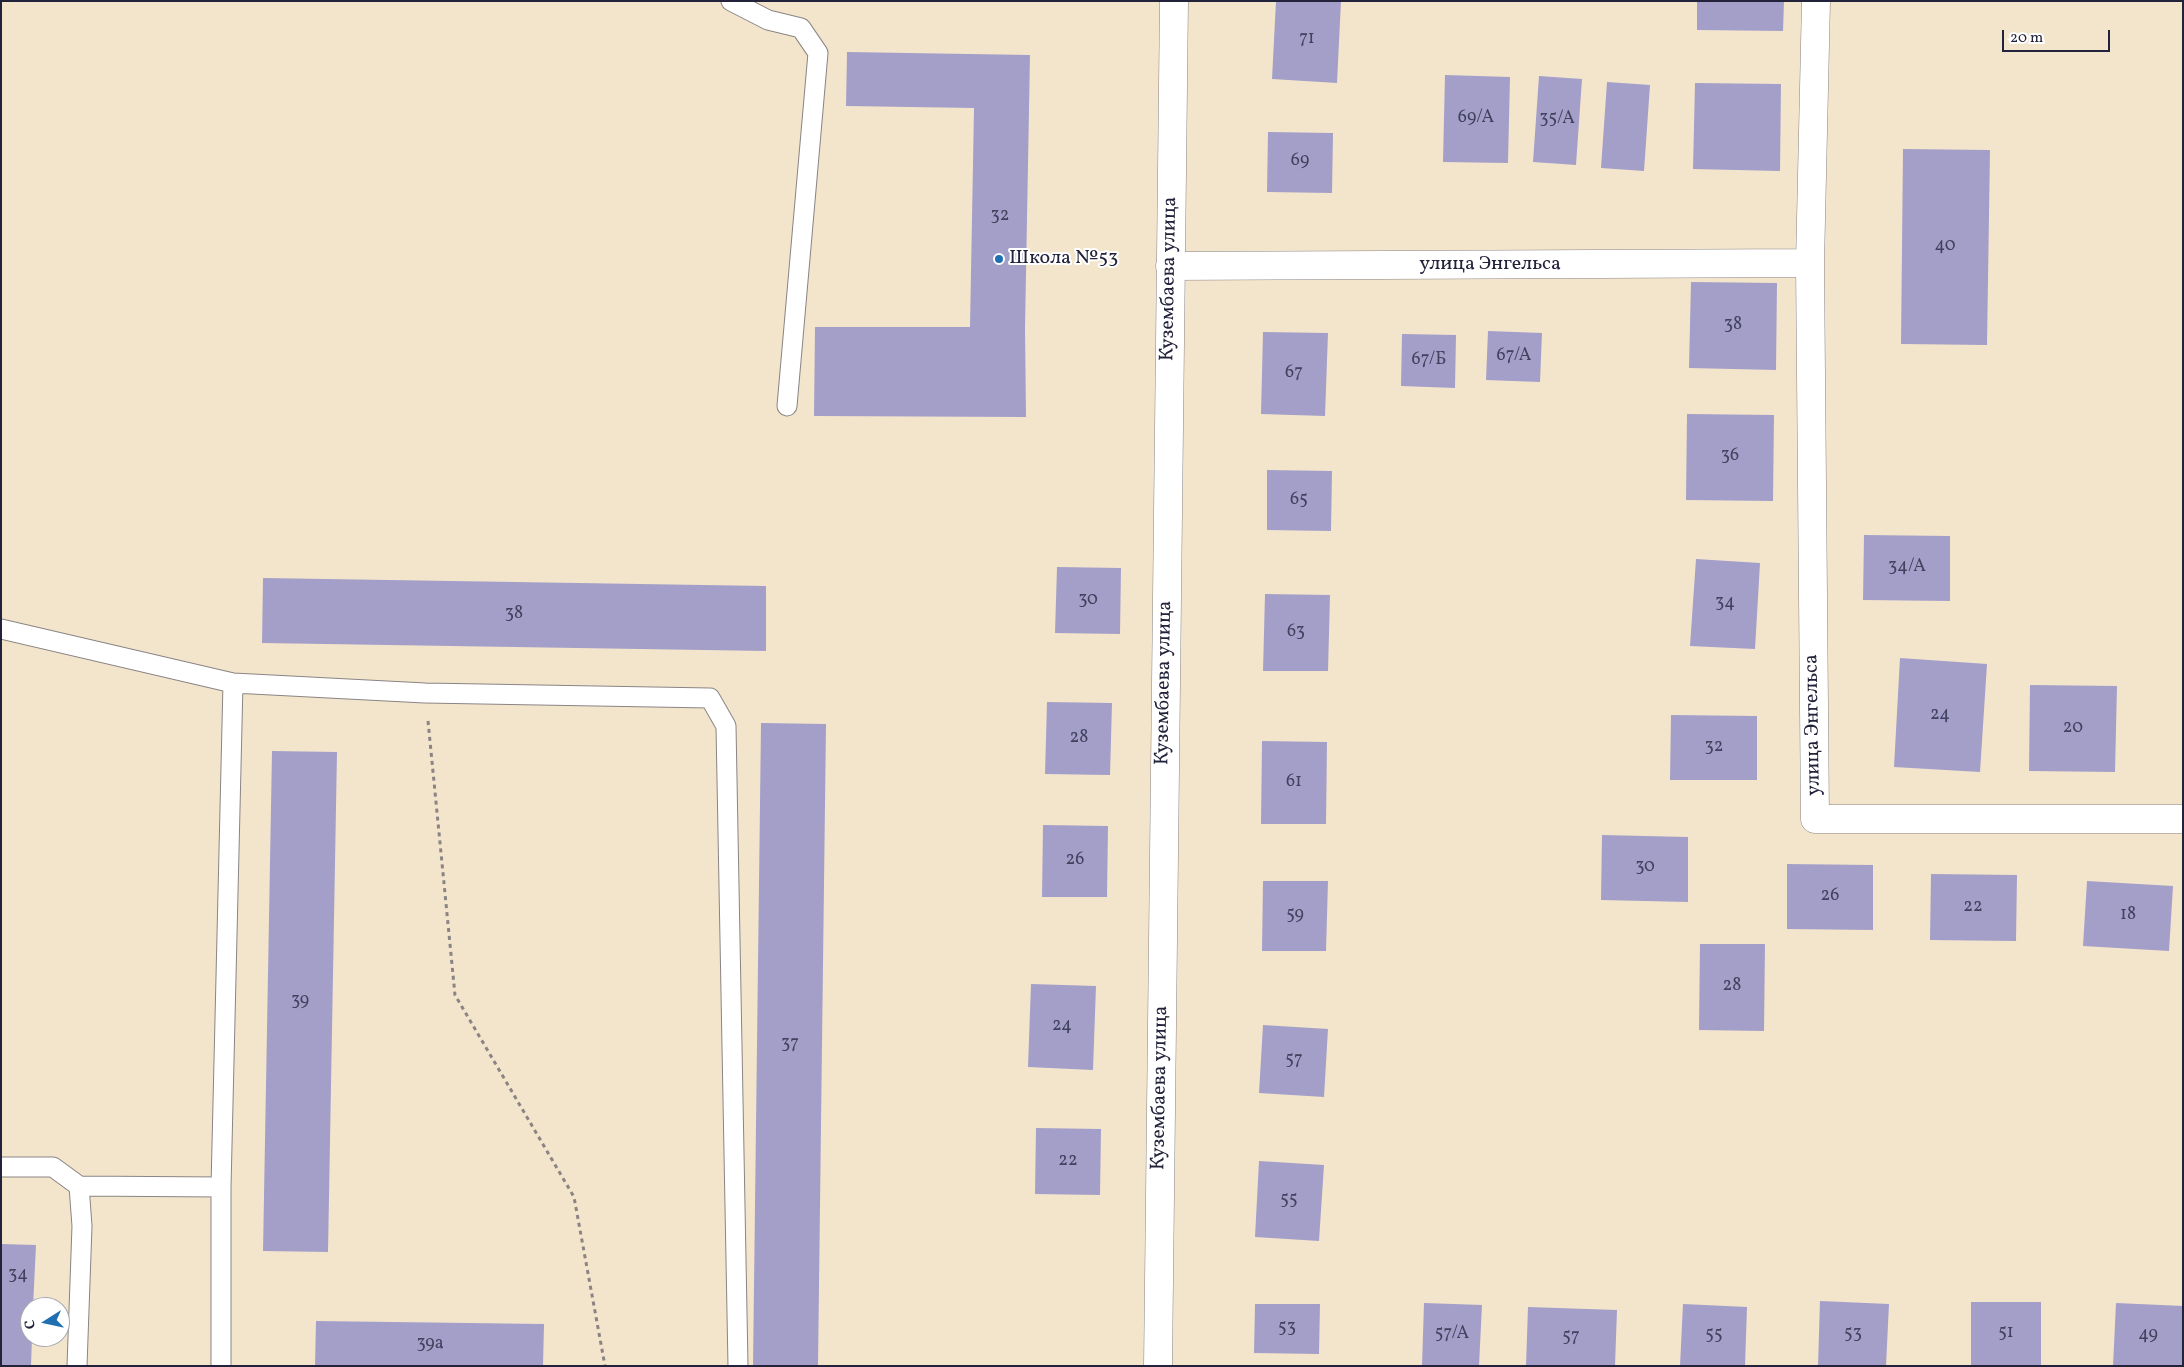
<!DOCTYPE html>
<meta charset="utf-8">
<style>
body{margin:0}
#map{position:relative;width:2184px;height:1367px;overflow:hidden;background:#f3e5cc;font-family:Vollkorn,serif}
canvas{display:block}
.frame{position:absolute;inset:0;border:2px solid #22223b;pointer-events:none}
.north{position:absolute;left:20px;top:1297px;width:50px;height:50px;box-sizing:border-box;background:#fff;border:1px solid #a7a7b1;border-radius:50%;rotate:260deg;font-size:14px;font-weight:700;line-height:20px;text-align:center;color:#22223b}
.north::after{content:'';display:block;margin:auto;width:18px;height:22px;background:#1f6fb2;clip-path:polygon(50% 0,100% 100%,50% 72%,0 100%)}
.scale{position:absolute;left:2002px;top:30px;width:108px;height:22px;box-sizing:border-box;border:2px solid #22223b;border-top:0;padding-left:6px;font-size:15px;line-height:18px;white-space:nowrap;color:#22223b;-webkit-text-stroke:4px #fff;paint-order:stroke}
</style>
<div id="map">
<canvas width="2184" height="1367"></canvas>
<div class="frame"></div>
<div class="north">С</div>
<div class="scale">20 m</div>
</div>
<script>
const g = document.querySelector('canvas').getContext('2d');
g.lineJoin = 'round';
function fill(path, color) {
  g.fillStyle = color;
  g.fill(path, 'evenodd');
}
function stroke(path, color, width, dash) {
  g.strokeStyle = color;
  g.lineWidth = width;
  g.lineCap = dash ? 'butt' : 'round';
  g.setLineDash(dash || []);
  g.stroke(path);
}
function write(font, color, halo, rows, align = 'center') {
  g.font = font + ' Vollkorn,serif';
  g.lineWidth = 4;
  g.setLineDash([]);
  g.textBaseline = 'middle';
  g.strokeStyle = halo;
  g.fillStyle = color;
  for (const [text, x, y, turn = 0] of rows) {
    g.save();
    g.translate(x, y);
    g.rotate((+turn || 0) * Math.PI / 180);
    g.textAlign = isNaN(turn) ? turn : align;
    if (halo) g.strokeText(text, 0, 0);
    g.fillText(text, 0, 0);
    g.restore();
  }
}
const building = new Path2D(`
 M 1276,1 L 1341,1 L 1337,83 L 1272,79 Z
 M 1697,1 L 1784,1 L 1783,31 L 1697,30 Z
 M 847,52 L 1030,55 L 1025,328 L 1026,417 L 814,416 L 815,327 L 970,327 L 974,108 L 846,106 Z
 M 1445,75 L 1510,77 L 1508,163 L 1443,162 Z
 M 1539,76 L 1582,79 L 1576,165 L 1533,162 Z
 M 1607,82 L 1650,85 L 1644,171 L 1601,168 Z
 M 1695,83 L 1781,84 L 1780,171 L 1693,169 Z
 M 1268,132 L 1333,133 L 1332,193 L 1267,192 Z
 M 1903,149 L 1990,150 L 1987,345 L 1901,344 Z
 M 1691,282 L 1777,283 L 1776,370 L 1689,368 Z
 M 1488,331 L 1542,333 L 1540,382 L 1486,380 Z
 M 1263,332 L 1328,333 L 1325,416 L 1261,414 Z
 M 1402,334 L 1456,335 L 1455,388 L 1401,386 Z
 M 1687,414 L 1774,415 L 1773,501 L 1686,500 Z
 M 1267,470 L 1332,471 L 1331,531 L 1267,530 Z
 M 1864,535 L 1950,536 L 1950,601 L 1863,600 Z
 M 1696,559 L 1760,563 L 1755,649 L 1690,646 Z
 M 1057,567 L 1121,568 L 1120,634 L 1055,633 Z
 M 263,578 L 766,586 L 766,651 L 262,643 Z
 M 1265,594 L 1330,595 L 1328,671 L 1263,671 Z
 M 1900,658 L 1987,664 L 1980,772 L 1894,767 Z
 M 2030,685 L 2117,686 L 2115,772 L 2029,771 Z
 M 1047,702 L 1112,703 L 1110,775 L 1045,774 Z
 M 1671,715 L 1757,716 L 1757,780 L 1670,780 Z
 M 761,723 L 826,724 L 818,1366 L 753,1366 Z
 M 1262,741 L 1327,742 L 1326,824 L 1261,824 Z
 M 272,751 L 337,752 L 328,1252 L 263,1251 Z
 M 1043,825 L 1108,826 L 1107,897 L 1042,897 Z
 M 1602,835 L 1688,837 L 1688,902 L 1601,900 Z
 M 1787,864 L 1873,865 L 1873,930 L 1787,929 Z
 M 1931,874 L 2017,875 L 2016,941 L 1930,940 Z
 M 1263,881 L 1328,881 L 1326,951 L 1262,951 Z
 M 2087,881 L 2173,886 L 2169,951 L 2083,946 Z
 M 1700,944 L 1765,944 L 1764,1031 L 1699,1030 Z
 M 1031,984 L 1096,986 L 1093,1070 L 1028,1067 Z
 M 1263,1025 L 1328,1029 L 1324,1097 L 1259,1093 Z
 M 1036,1128 L 1101,1129 L 1100,1195 L 1035,1194 Z
 M 1259,1161 L 1324,1165 L 1319,1241 L 1255,1237 Z
 M 1,1244 L 36,1245 L 33,1307 L 30,1307 L 30,1337 L 32,1337 L 31,1366 L 1,1366 Z
 M 1820,1301 L 1889,1304 L 1886,1366 L 1818,1366 Z
 M 1971,1302 L 2041,1302 L 2041,1366 L 1971,1366 Z
 M 1424,1303 L 1482,1305 L 1479,1366 L 1422,1366 Z
 M 2116,1303 L 2183,1306 L 2183,1366 L 2113,1366 Z
 M 1255,1304 L 1320,1304 L 1319,1354 L 1254,1353 Z
 M 1683,1304 L 1747,1307 L 1745,1366 L 1680,1366 Z
 M 1528,1307 L 1617,1310 L 1615,1366 L 1526,1366 Z
 M 316,1321 L 544,1324 L 543,1366 L 315,1366 Z`);
const path = new Path2D(`
 M 428,721 L 455,995 L 574,1197 L 605,1366`);
const lane = new Path2D(`
 M 731,1 L 768,20 L 801,28 L 818,53 L 787,406
 M 1,629 L 233,683 L 425,693 L 710,698 L 726,726 L 738,1366
 M 1,1167 L 53,1167 L 79,1186 L 82,1226 L 77,1366
 M 79,1186 L 221,1187 L 221,1366
 M 221,1187 L 233,683`);
const street = new Path2D(`
 M 1816,1 L 1810,263 L 1815,819 L 2183,819
 M 1170,266 L 1810,263`);
const secondary = new Path2D(`
 M 1158,1366 L 1174,1`);
const markers = [
 [999,259,5,"#1f6fb2"]
];
const numberNames = [
 ["71",1307,40],
 ["69/А",1476,119],
 ["35/А",1557,120],
 ["69",1300,162],
 ["32",1000,217],
 ["40",1945,247],
 ["38",1733,326],
 ["67/А",1514,357],
 ["67/Б",1429,361],
 ["67",1294,374],
 ["36",1730,457],
 ["65",1299,501],
 ["34/А",1907,568],
 ["30",1088,601],
 ["34",1725,604],
 ["38",514,615],
 ["63",1296,633],
 ["24",1940,716],
 ["20",2073,729],
 ["28",1079,739],
 ["32",1714,748],
 ["61",1294,783],
 ["26",1075,861],
 ["30",1645,868],
 ["26",1830,897],
 ["22",1973,908],
 ["59",1295,916],
 ["18",2128,916],
 ["28",1732,987],
 ["39",300,1002],
 ["24",1062,1027],
 ["37",790,1045],
 ["57",1294,1061],
 ["22",1068,1162],
 ["55",1289,1201],
 ["34",18,1276],
 ["53",1287,1329],
 ["51",2006,1334],
 ["57/А",1452,1335],
 ["53",1853,1335],
 ["55",1714,1336],
 ["49",2148,1336],
 ["57",1571,1338],
 ["39а",430,1345]
];
const poiNames = [
 ["Школа №53",1009,259]
];
const streetNames = [
 ["улица Энгельса",1490,265],
 ["Кузембаева улица",1170,279,-89],
 ["Кузембаева улица",1165,683,-89],
 ["улица Энгельса",1814,725,-91],
 ["Кузембаева улица",1161,1088,-89]
];
fill(building, '#a49fc9');
stroke(lane, '#8a8484', 21);
stroke(street, '#8a8484', 29);
stroke(secondary, '#8a8484', 29);
stroke(path, '#8a8484', 3, [4, 4]);
stroke(lane, '#fff', 19);
stroke(street, '#fff', 28);
stroke(secondary, '#fff', 28);
for (const [x, y, r, color] of markers) {
  const dot = new Path2D();
  dot.arc(x, y, r, 0, 2 * Math.PI);
  g.fillStyle = color;
  g.fill(dot);
  stroke(dot, '#fff', 2);
}
write('18px', '#42415e', null, numberNames);
write('20px', '#22223b', '#fff', poiNames, 'left');
write('20px', '#22223b', '#fff', streetNames);
</script>
